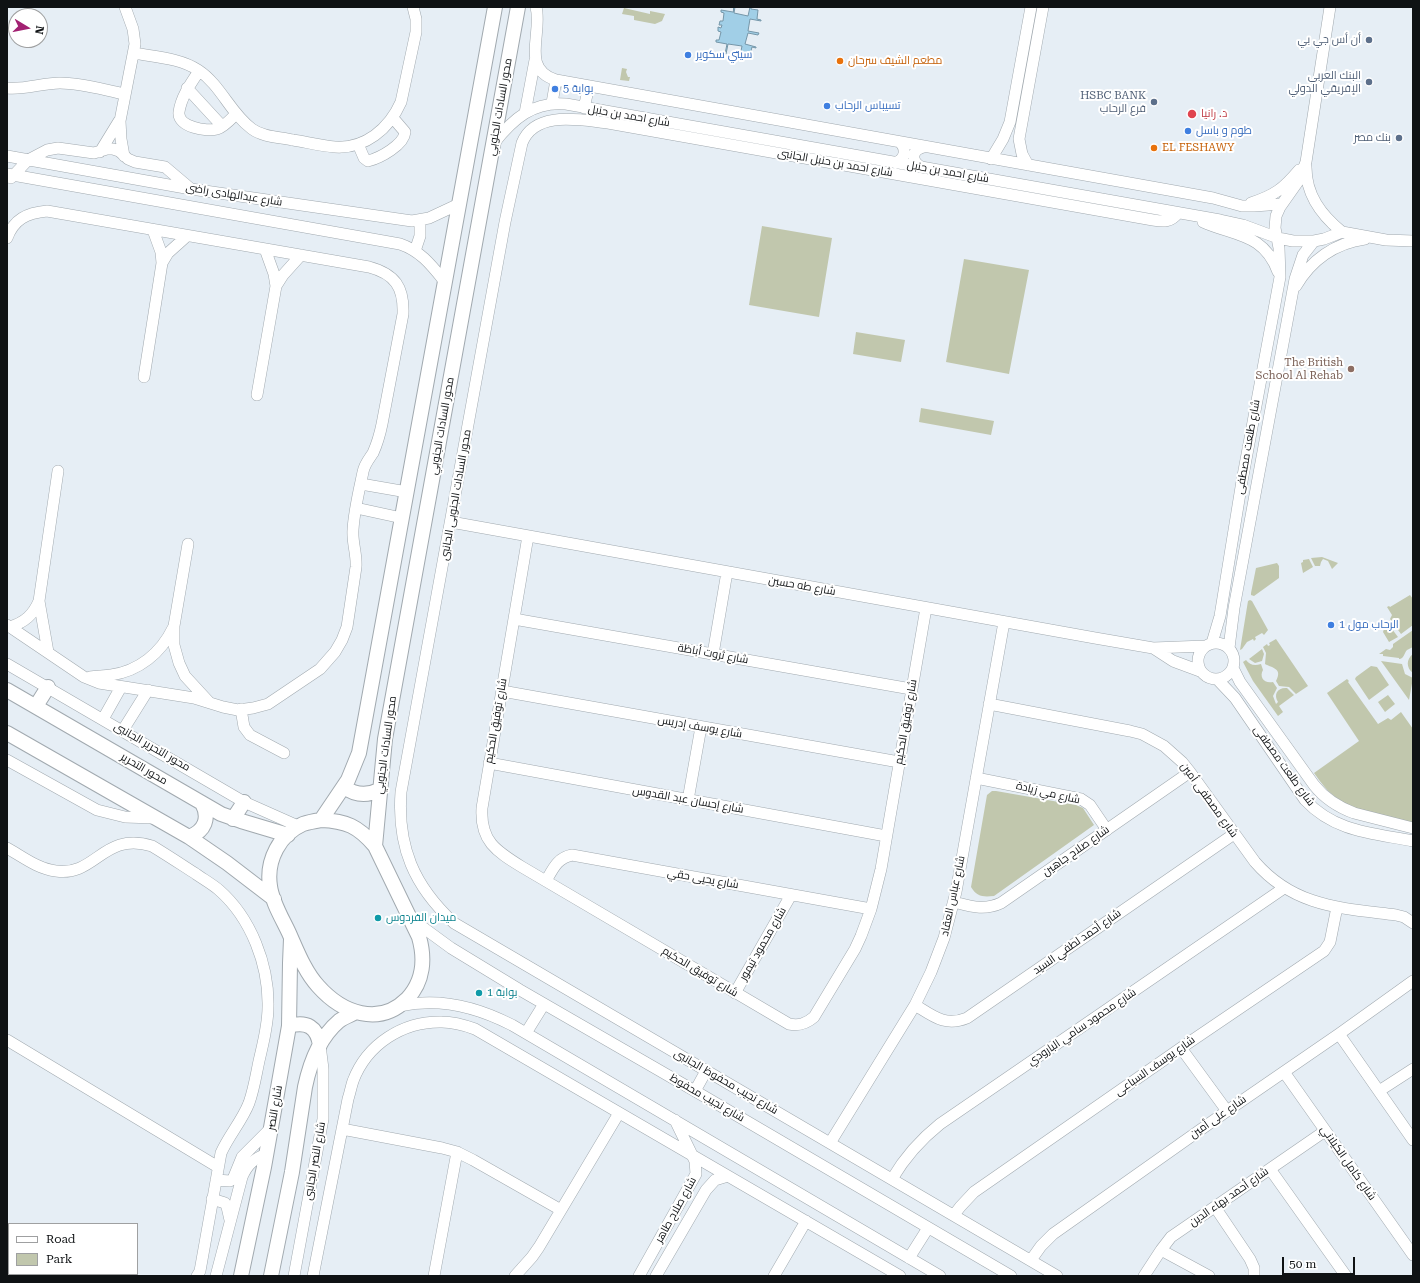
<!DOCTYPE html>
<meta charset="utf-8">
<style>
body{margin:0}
#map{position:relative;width:1420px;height:1283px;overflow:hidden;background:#e6eef5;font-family:"Roboto Serif",serif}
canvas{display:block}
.frame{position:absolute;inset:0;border:8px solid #0f1214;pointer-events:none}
.legend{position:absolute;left:8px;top:1223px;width:130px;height:52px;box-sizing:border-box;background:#fff;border:1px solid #9fa0a1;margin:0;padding:5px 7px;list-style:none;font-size:12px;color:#0f1214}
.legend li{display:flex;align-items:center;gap:8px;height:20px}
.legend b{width:20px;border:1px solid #9fa0a1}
.north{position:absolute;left:8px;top:8px;width:40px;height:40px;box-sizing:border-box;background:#fff;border:1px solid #9fa0a1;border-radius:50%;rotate:100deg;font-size:11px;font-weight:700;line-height:16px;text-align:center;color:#0f1214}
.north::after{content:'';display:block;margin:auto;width:14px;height:18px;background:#a22172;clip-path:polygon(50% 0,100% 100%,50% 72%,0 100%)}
.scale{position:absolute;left:1282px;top:1257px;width:73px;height:18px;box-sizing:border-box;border:2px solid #0f1214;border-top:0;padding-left:5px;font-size:12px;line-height:14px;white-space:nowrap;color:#0f1214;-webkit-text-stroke:3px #fff;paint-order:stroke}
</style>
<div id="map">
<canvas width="1420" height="1283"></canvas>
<div class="frame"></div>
<ul class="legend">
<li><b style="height:5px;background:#fff"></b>Road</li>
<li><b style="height:11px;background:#c1c7ad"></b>Park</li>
</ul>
<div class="north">N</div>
<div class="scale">50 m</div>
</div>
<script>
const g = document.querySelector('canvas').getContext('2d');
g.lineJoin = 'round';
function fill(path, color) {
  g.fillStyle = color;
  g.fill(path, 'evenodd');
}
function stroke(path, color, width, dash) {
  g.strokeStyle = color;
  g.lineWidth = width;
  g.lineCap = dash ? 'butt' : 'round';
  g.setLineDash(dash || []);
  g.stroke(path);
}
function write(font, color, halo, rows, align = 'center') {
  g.font = font + ' "Roboto Serif",Cairo,serif';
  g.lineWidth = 4;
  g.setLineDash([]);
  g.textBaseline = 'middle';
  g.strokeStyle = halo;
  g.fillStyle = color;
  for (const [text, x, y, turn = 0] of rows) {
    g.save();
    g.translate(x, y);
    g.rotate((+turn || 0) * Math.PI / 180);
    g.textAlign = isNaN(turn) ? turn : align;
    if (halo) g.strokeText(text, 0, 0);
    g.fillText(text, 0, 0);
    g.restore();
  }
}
const green = new Path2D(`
 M 624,8 L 650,14 L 650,11 L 665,14 L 662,21 L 655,24 L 634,20 L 634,16 L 622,14 Z
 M 622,68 L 627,69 L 626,72 L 628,77 L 630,77 L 629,81 L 620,80 Z
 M 762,226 L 832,238 L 819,317 L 749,305 Z
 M 964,259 L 1029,270 L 1009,374 L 946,362 Z
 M 856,332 L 905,340 L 901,362 L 853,354 Z
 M 921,408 L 994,421 L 991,435 L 919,422 Z
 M 1322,557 L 1338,563 L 1332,569 L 1328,561 L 1323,559 L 1321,562 L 1320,566 L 1315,566 L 1311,558 Z
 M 1309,559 L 1313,567 L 1303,573 L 1301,563 L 1303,562 L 1303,560 Z
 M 1277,563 L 1279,566 L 1279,578 L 1254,596 L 1251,595 L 1251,593 L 1256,568 Z
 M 1410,595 L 1413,599 L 1413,625 L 1401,634 L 1390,619 L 1392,615 L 1387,607 L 1389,606 L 1390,607 Z
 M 1248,601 L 1250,600 L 1252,601 L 1268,630 L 1264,635 L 1262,633 L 1255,637 L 1256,639 L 1254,641 L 1253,639 L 1247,642 L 1242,649 L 1240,650 Z
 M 1389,625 L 1398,637 L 1389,642 L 1383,632 L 1384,629 Z
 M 1413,630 L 1413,647 L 1407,650 C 1404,653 1404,659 1399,659 L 1399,658 L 1383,656 L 1383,654 L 1379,654 L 1386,649 L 1390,650 L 1393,647 L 1393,644 Z
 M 1276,639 L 1308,686 L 1296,694 L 1289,687 L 1279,686 L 1276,681 C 1283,668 1272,668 1265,664 L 1266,653 L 1263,647 L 1267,644 L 1268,646 L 1270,645 L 1269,643 Z
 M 1262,649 L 1264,654 L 1262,661 L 1255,663 L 1249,659 Z
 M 1413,654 L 1413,673 C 1406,668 1406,659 1413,654 Z
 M 1246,660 C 1250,665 1254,666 1261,664 L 1263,670 C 1259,677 1264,684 1273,682 L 1277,688 L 1273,696 L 1276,704 L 1278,702 C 1273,694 1278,687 1287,688 L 1294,695 L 1279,706 L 1283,712 L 1278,716 L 1253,681 L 1243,662 Z
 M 1381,661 L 1402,664 L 1405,674 L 1413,678 L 1409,700 Z
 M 1371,666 L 1377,667 L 1389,685 L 1369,700 L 1355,679 L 1356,677 Z
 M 1347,679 L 1349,681 L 1348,682 L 1378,724 L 1388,718 L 1391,720 L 1401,712 L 1413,729 L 1413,824 C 1388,817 1355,812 1334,796 C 1326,790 1320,781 1314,773 L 1359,741 L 1327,693 Z
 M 1388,695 L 1395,704 L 1385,712 L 1378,702 Z
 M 992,791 L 996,791 L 1076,805 L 1083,808 L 1094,825 L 994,896 C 983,897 977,897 971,887 L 987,795 Z`);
const water = new Path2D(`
 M 734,7 L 735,7 L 734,13 L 748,16 L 750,7 L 751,7 L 751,9 L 758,10 L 757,19 L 761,20 L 761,21 L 750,19 L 748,31 L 759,33 L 758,35 L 748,33 L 745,44 L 756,47 L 756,48 L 752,47 L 750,55 L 742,53 L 741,57 L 740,56 L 742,46 L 728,44 L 726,54 L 725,54 L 727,44 L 716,42 L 716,40 L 719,40 L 721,32 L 718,31 L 718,27 L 721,28 L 722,25 L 719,25 L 720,21 L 723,21 L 724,13 L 721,12 L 721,10 L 733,12 Z`);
const minor = new Path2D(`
 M 536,7 C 543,33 520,69 556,80 L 1213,198 L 1242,206 L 1254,206 L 1282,204
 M 134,53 C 155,57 180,58 198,70 C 221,85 230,113 252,129 C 263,137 279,137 293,140 C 306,142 321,146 335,147 C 365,149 389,129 401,102 L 416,32 L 416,19 L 413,7
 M 199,71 C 191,83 181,97 179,112 C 177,127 207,132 217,129 C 224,127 231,119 236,114
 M 7,88 C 25,90 42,83 60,83 C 82,83 104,90 125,94
 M 187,88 L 222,126
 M 552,103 L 556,80
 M 584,108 L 589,86
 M 525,113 L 535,60
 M 494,143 C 513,119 533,101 566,104 L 1220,220 L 1243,225 L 1278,238 L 1293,241 L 1314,241 L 1324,239 L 1342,232 L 1386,240 L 1413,241
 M 358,144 L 364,158 L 368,161 C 380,158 404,145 405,132 L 393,118
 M 100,152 L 119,121
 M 7,156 L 191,189 L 412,221 L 429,218 L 459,204
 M 124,156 L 121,139 L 120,121 L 135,44 L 133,29 L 125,7
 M 991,159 L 1003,139 L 1010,122 L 1031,7
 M 896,163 C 905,158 907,150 900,142
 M 1028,165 L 1022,154 L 1019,139 L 1043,7
 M 921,167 C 910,160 912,150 924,147
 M 1306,167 C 1306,195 1321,215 1342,232
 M 7,174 L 400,244 C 421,251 432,266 445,282
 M 11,178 L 28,160 L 47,150 L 58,148 L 94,153 L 107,149 L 113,149 L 119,151 L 128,159 L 135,162 L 165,167 L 191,189
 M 1251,203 C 1275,195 1283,189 1299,170
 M 1203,222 C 1234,236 1264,233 1278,272
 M 7,238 C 14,219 27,213 47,211 L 369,267 C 395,274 404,287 403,314 L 382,424 C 380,434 377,444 373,453 C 369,459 364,465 363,472 C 359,491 354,511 353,530 C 352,543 357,554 356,567 L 347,627 L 342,640 L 335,652 L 320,669 L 268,704 L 253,708 L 238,710 L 223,707 L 194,698 L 99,683 L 84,677 L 7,625
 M 415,251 L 420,236 L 420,221
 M 162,263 L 168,253 L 187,236
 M 276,286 L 283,275 L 301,255
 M 1296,286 C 1311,260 1335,243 1365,239
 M 144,377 L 162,263 L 161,252 L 153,230
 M 257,395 L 276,286 L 274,274 L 265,249
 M 361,484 L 407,492
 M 356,508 L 402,518
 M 451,522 L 1095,638 L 1153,648 L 1205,646
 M 528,536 L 482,808 C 480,841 496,851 522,867 L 789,1024 C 799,1026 806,1024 814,1017 L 855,949 L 861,936 L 871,909 L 881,869 L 926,608
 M 188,544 L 174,626 L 174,645 L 179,663 L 185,676 L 208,701
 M 39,601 L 48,652
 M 514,619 L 911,689
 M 10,627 C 25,622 33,615 39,601 L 58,471
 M1198 661a18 18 0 1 1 36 0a18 18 0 1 1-36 0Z
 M 1212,643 L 1220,616 L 1242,481 L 1280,277 L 1279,248 L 1275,228 L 1276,216 L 1280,207 L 1299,180 L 1306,162 L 1330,7
 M 1153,648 L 1173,661 L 1200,671
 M 1229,648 L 1234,608 L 1295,279 L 1303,255 L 1314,241
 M 713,654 L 727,572
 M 7,664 L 244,802 L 298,826
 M 1233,668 L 1240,682 L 1314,785 C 1325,799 1338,807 1354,813 L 1413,828
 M 90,677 C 97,676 104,676 111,675 C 139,671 161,653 173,628
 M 1217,679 L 1235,698 L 1305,800 C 1335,832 1372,833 1413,841
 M 502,691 L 899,762
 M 989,704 L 1130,731 L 1142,734 L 1164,746 L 1182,762 L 1190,772 L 1255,862 C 1294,907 1341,908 1396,915 L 1404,917 L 1413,923
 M 241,709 L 244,727 L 250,735 L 284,753
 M 103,719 L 121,687
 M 123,730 L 148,690
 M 7,760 L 97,810 L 125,817 L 154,818
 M 489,763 L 886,836
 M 976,778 L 1081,799 L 1090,805 L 1107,830
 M 688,800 L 701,727
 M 7,848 C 23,857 38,869 56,871 C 96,877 103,831 152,846 C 167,855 182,865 196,874 C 203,879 212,884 219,890 C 251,918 269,965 268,1007 C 268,1026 263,1043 259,1061 C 256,1075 254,1089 249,1103 C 242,1121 229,1135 221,1153 L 200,1271 L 197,1276
 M 546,881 C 553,869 557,858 572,855 L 871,909
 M 954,902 C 970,906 984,911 1001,903 L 1190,772
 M 412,917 L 421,926 L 451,948 L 520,990 L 695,1091 L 1011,1276
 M 735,993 L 791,895
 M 915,1005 C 933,1016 945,1027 967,1018 L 1234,834
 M 400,1006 C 439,997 477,1007 512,1025 L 940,1276
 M 526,1033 L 544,1004
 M 1339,1034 L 1413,1140
 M 7,1040 L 218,1167
 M 1181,1048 L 1227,1111
 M 1284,1072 L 1413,1255
 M 695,1091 L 706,1071
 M 1379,1091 L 1413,1069
 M 342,1129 L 442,1148 L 457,1152 L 473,1160 L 561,1210
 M 830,1143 L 915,1005 L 931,972 L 944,938 L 956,892 L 1004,622
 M 1270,1169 L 1346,1276
 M 892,1179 C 905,1157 920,1140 940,1124 L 1284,888
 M 216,1180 L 230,1181 L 233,1179 L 242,1157 L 271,1128
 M 212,1199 L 225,1203 L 227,1207 L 230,1220
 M 1215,1207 L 1250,1259 L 1254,1268 L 1254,1276
 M 954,1215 L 960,1207 L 974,1192 L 1181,1048 L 1324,951 L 1330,942 L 1337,907
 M 7,1249 L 9,1250
 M 1161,1250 L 1209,1276
 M 909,1258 L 928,1228
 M 1031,1260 L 1041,1246 L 1053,1234 L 1227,1111 L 1339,1034 L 1413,981
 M 69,1274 L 74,1276
 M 216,1276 L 242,1177 C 247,1165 254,1158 267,1154
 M 294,1276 L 323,1119 L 323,1069 L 320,1045
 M 313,1276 L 348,1099 C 350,1093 351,1087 353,1081 C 367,1044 403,1021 442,1022 C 453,1022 464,1025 475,1029 L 900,1276
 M 434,1276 L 457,1152
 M 515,1276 L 532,1257 L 539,1247 L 619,1113
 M 639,1276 L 696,1174 L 695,1161 L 675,1120
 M 656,1276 L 706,1190 L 715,1180 L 728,1176
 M 774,1276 L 806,1221
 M 1057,1276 L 454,923 C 414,886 397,847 401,792 L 505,222 L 522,143 C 535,110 580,120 608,123 L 1153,220 C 1164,222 1171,222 1178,213
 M 1144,1276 L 1161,1250 L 1171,1237 L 1325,1131`);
const major = new Path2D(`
 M 7,690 L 221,814 L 241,821 L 288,835
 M 36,706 L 48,687
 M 7,733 L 189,837 L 227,863 L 274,899
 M 344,787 C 355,795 367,796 379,790
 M 233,819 L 244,802
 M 321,820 L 348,780 L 359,753 L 495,7
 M 321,820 C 346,821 358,826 375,846 L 419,937 C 425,958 424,981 407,999 C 379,1027 342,1013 318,986 C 305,972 297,951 289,933 C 282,918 272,902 270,886 C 266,860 280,834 303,824 C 309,822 315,821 321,820 Z
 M 189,837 C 205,831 210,818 202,803
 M 375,846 L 385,739 L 518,7
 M 289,1026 C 307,1021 317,1027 320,1045
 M 241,1276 L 264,1167 L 289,1026 L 290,963 L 291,939
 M 271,1276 L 292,1172 L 305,1087 C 310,1063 320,1037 339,1021 C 344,1017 351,1015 356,1012`);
const markers = [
 [1369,40,4,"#5c6f8a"],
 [688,55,4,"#3f7fe0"],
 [840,61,4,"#e8710a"],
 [1369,82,4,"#5c6f8a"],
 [555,89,4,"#3f7fe0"],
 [1154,102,4,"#5c6f8a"],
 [827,106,4,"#3f7fe0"],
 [1192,114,5,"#e0444e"],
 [1188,131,4,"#3f7fe0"],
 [1399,138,4,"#5c6f8a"],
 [1154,148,4,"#e8710a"],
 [1351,369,4,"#8d6e63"],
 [1331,625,4,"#3f7fe0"],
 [378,918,4,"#0f9aa8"],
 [479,993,4,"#0f9aa8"]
];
const serviceNames = [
 ["أن أس جي بي",1361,40],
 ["البنك العربي",1361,76],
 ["الإفريقي الدولي",1361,89],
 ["HSBC BANK",1146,96],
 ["فرع الرحاب",1146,109],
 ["بنك مصر",1391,138]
];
const shopNames = [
 ["سيتي سكوير",696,55],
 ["بوابة 5",563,89],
 ["تسيباس الرحاب",835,106],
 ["طوم و باسل",1196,131],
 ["الرحاب مول 1",1339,625]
];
const foodNames = [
 ["مطعم الشيف سرحان",848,61],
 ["EL FESHAWY",1162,148]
];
const streetNames = [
 ["محور السادات الجنوبي",500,107,-80],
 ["شارع احمد بن حنبل",629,116,10],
 ["شارع احمد بن حنبل الجانبى",835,163,10],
 ["شارع احمد بن حنبل",948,172,10],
 ["شارع عبدالهادى راضى",234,195,9],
 ["محور السادات الجنوبي",442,426,-80],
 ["شارع طلعت مصطفى",1248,447,-80],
 ["محور السادات الجنوبى الجانبى",456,495,-80],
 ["شارع طه حسين",802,586,10],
 ["شارع ثروت أباظة",713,654,10],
 ["شارع توفيق الحكيم",496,721,-80],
 ["شارع توفيق الحكيم",906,722,-80],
 ["شارع يوسف إدريس",700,727,10],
 ["محور السادات الجنوبي",386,745,-82],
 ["محور التحرير الجانبى",152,747,30],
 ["شارع طلعت مصطفى",1284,766,54],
 ["محور التحرير",144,769,30],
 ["شارع مي زيادة",1048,793,13],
 ["شارع إحسان عبد القدوس",688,800,10],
 ["شارع مصطفى أمين",1209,800,54],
 ["شارع صلاح جاهين",1076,851,-35],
 ["شارع يحيى حقي",703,879,10],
 ["شارع عباس العقاد",953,896,-78],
 ["شارع أحمد لطفي السيد",1077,942,-35],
 ["شارع محمود تيمور",763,944,-60],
 ["شارع توفيق الحكيم",700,972,31],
 ["شارع محمود سامي البارودي",1082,1027,-34],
 ["شارع يوسف السباعى",1155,1066,-35],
 ["شارع نجيب محفوظ الجانبى",726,1082,30],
 ["شارع نجيب محفوظ",707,1098,30],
 ["شارع النصر",275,1108,-80],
 ["شارع على أمين",1218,1117,-35],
 ["شارع النصر الجانبى",315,1161,-80],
 ["شارع كامل الكيلاني",1348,1163,55],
 ["شارع أحمد بهاء الدين",1229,1197,-35],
 ["شارع صلاح طاهر",676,1210,-61]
];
const healthNames = [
 ["د. رانيا",1201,114]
];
const educationNames = [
 ["The British",1343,363],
 ["School Al Rehab",1343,376]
];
const cultureNames = [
 ["ميدان الفردوس",386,918],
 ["بوابة 1",487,993]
];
fill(green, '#c1c7ad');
fill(water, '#a1cfe7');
stroke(water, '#7596a8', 1);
stroke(minor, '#a1a9af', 12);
stroke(major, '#a1a9af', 16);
stroke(minor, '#fff', 11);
stroke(major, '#fff', 14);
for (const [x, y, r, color] of markers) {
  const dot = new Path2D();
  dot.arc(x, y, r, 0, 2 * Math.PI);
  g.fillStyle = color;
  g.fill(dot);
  stroke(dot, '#fff', 1.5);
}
write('11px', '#4e5e75', '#fff', serviceNames, 'right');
write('11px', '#366cbe', '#fff', shopNames, 'left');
write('11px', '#c56008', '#fff', foodNames, 'left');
write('11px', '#0f1214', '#fff', streetNames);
write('11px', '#be3a42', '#fff', healthNames, 'left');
write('11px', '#785e54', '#fff', educationNames, 'right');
write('11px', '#0d838f', '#fff', cultureNames, 'left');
</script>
